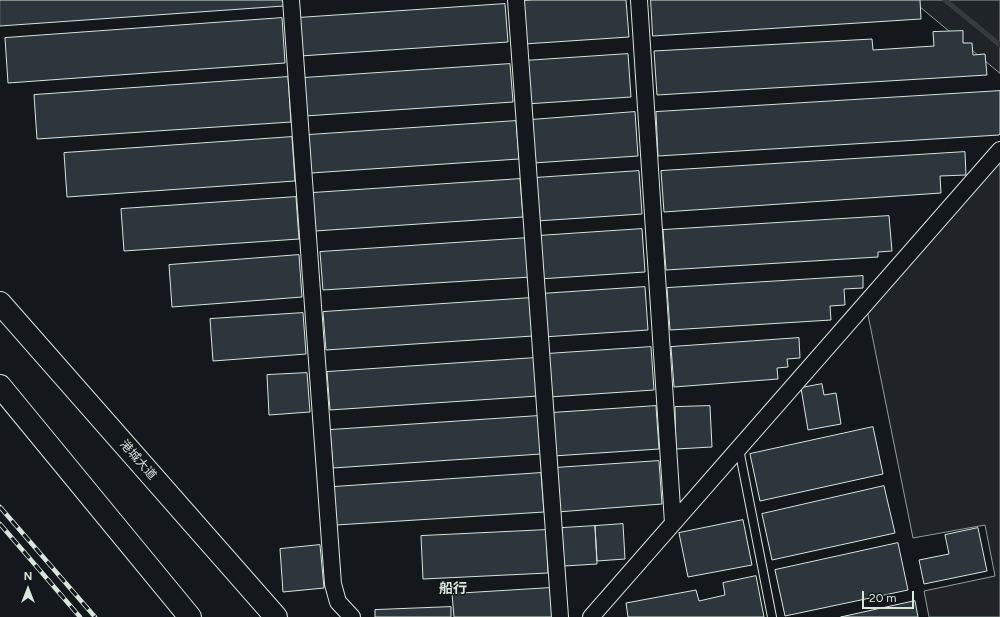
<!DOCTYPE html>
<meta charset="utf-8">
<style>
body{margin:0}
#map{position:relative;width:1000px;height:617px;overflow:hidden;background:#14181c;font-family:Figtree,sans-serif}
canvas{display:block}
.north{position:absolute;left:8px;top:569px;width:40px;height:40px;-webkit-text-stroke:3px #14181c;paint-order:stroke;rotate:0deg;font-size:11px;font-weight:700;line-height:16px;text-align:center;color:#d8e6dc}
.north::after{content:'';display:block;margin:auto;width:14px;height:18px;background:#d8e6dc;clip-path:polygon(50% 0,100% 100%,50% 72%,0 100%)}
.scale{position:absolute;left:862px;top:591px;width:52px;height:18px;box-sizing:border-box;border:2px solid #d8e6dc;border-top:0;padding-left:5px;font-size:12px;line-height:14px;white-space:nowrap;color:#d8e6dc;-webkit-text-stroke:3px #14181c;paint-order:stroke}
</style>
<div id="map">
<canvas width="1000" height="617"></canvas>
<div class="north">N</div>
<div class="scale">20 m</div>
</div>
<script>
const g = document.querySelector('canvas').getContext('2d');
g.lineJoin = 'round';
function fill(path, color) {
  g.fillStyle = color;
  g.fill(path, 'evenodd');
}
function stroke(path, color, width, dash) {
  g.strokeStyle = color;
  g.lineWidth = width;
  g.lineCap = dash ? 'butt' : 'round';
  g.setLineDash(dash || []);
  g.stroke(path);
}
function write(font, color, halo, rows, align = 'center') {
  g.font = font + ' Figtree,"Noto Sans SC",sans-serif';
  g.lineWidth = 3;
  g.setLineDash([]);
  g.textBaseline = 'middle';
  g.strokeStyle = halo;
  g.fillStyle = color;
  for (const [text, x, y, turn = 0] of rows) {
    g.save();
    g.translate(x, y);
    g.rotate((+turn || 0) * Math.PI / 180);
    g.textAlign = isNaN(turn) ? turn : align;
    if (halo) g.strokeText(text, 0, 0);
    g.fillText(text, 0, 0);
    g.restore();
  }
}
const green = new Path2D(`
 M 912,0 L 1000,0 L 1000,73 Z
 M 1000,160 L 1000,617 L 929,617 L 924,591 L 995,576 L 985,525 L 913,538 L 867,310 Z`);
const stream = new Path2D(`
 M 945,0 L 1000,45`);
const building = new Path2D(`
 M 0,0 L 283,0 L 284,6 L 0,26 Z
 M 534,0 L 626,0 L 629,37 L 524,44 L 521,1 Z
 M 651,0 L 920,0 L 921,19 L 653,36 Z
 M 505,4 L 508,42 L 300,56 L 297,18 Z
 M 282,18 L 285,63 L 8,83 L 5,38 Z
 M 963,31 L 963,43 L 972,43 L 973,55 L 985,54 L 987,75 L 657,95 L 654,51 L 872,39 L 873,50 L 934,46 L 933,32 Z
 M 628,54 L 631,97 L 526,104 L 523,61 Z
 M 510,64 L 513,102 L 305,116 L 303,78 Z
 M 288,77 L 291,122 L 37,139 L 34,95 Z
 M 1000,91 L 1000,134 L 999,135 L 658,156 L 656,112 Z
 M 635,112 L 638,156 L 533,163 L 530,120 Z
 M 516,121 L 519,159 L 311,173 L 308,135 Z
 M 292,137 L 295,181 L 67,197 L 64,153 Z
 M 965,152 L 966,175 L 940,176 L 941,193 L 664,212 L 661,171 Z
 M 639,171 L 642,214 L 537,221 L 534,178 Z
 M 520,179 L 523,217 L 315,231 L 312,193 Z
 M 296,197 L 299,239 L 124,251 L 121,209 Z
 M 889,216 L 892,251 L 878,252 L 878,257 L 666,270 L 663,230 Z
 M 642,229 L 645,272 L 539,279 L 537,236 Z
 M 528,238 L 531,277 L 323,290 L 320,252 Z
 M 299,255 L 302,297 L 172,307 L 169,265 Z
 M 863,276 L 863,288 L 844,289 L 845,305 L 830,306 L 831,320 L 670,330 L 667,288 Z
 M 645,287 L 648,330 L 543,337 L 540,294 Z
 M 531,298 L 533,336 L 326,350 L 323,312 Z
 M 303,313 L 306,354 L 213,361 L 210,319 Z
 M 799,338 L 800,358 L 787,359 L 788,367 L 777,368 L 778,379 L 674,387 L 671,347 Z
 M 651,347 L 654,390 L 549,397 L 546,354 Z
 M 535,358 L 538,396 L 330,410 L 327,372 Z
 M 307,373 L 310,412 L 269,415 L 267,375 Z
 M 822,384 L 824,395 L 836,393 L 841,424 L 808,430 L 801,388 Z
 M 656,406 L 659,449 L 553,456 L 551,413 Z
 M 710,406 L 712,447 L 676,449 L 675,407 Z
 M 538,416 L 541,454 L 333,468 L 330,430 Z
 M 873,427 L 883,474 L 760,501 L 750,454 Z
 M 659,461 L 662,504 L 557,512 L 554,468 Z
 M 541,473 L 544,512 L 336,525 L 333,487 Z
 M 884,486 L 895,533 L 772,560 L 762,514 Z
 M 743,520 L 752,565 L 688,577 L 679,533 Z
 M 623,524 L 625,559 L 597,561 L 595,526 Z
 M 595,526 L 597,564 L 564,566 L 562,528 Z
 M 978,528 L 987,571 L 924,584 L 919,560 L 949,554 L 945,535 Z
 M 546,530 L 548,573 L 423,579 L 421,536 Z
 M 898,543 L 908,590 L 785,616 L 775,570 Z
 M 320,545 L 324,588 L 283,592 L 280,549 Z
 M 756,576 L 764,617 L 628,617 L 626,603 L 696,590 L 699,601 L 725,595 L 723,583 Z
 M 550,588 L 552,617 L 454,617 L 452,594 Z
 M 915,601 L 918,617 L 841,617 Z
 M 451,607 L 451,617 L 375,617 L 375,610 Z`);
const lane = new Path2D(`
 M 739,449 L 772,617`);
const street = new Path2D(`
 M 291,0 L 333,584 L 338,602 L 352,617
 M 516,0 L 560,617
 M 639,0 L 673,523
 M 591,617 L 1000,150`);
const secondary = new Path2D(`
 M 0,303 L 276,617
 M 0,386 L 190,617`);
const rail = new Path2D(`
 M 0,507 L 95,617
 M 0,524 L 80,617`);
const streetNames = [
 ["港城大道",138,460,49]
];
const quarterNames = [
 ["船行",453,589]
];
fill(green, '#202428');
stroke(green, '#939e99', 1);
stroke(stream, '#363b3e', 5);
fill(building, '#2c363c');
stroke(building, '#d8e6dc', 1);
stroke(lane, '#d8e6dc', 10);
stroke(street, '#d8e6dc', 18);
stroke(secondary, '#d8e6dc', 24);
stroke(lane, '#14181c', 8);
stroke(street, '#14181c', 16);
stroke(secondary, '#14181c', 22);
stroke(rail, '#d8e6dc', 4.5);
stroke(rail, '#14181c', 3, [9]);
write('12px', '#d8e6dc', '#14181c', streetNames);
write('bold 14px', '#d8e6dc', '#14181c', quarterNames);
</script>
